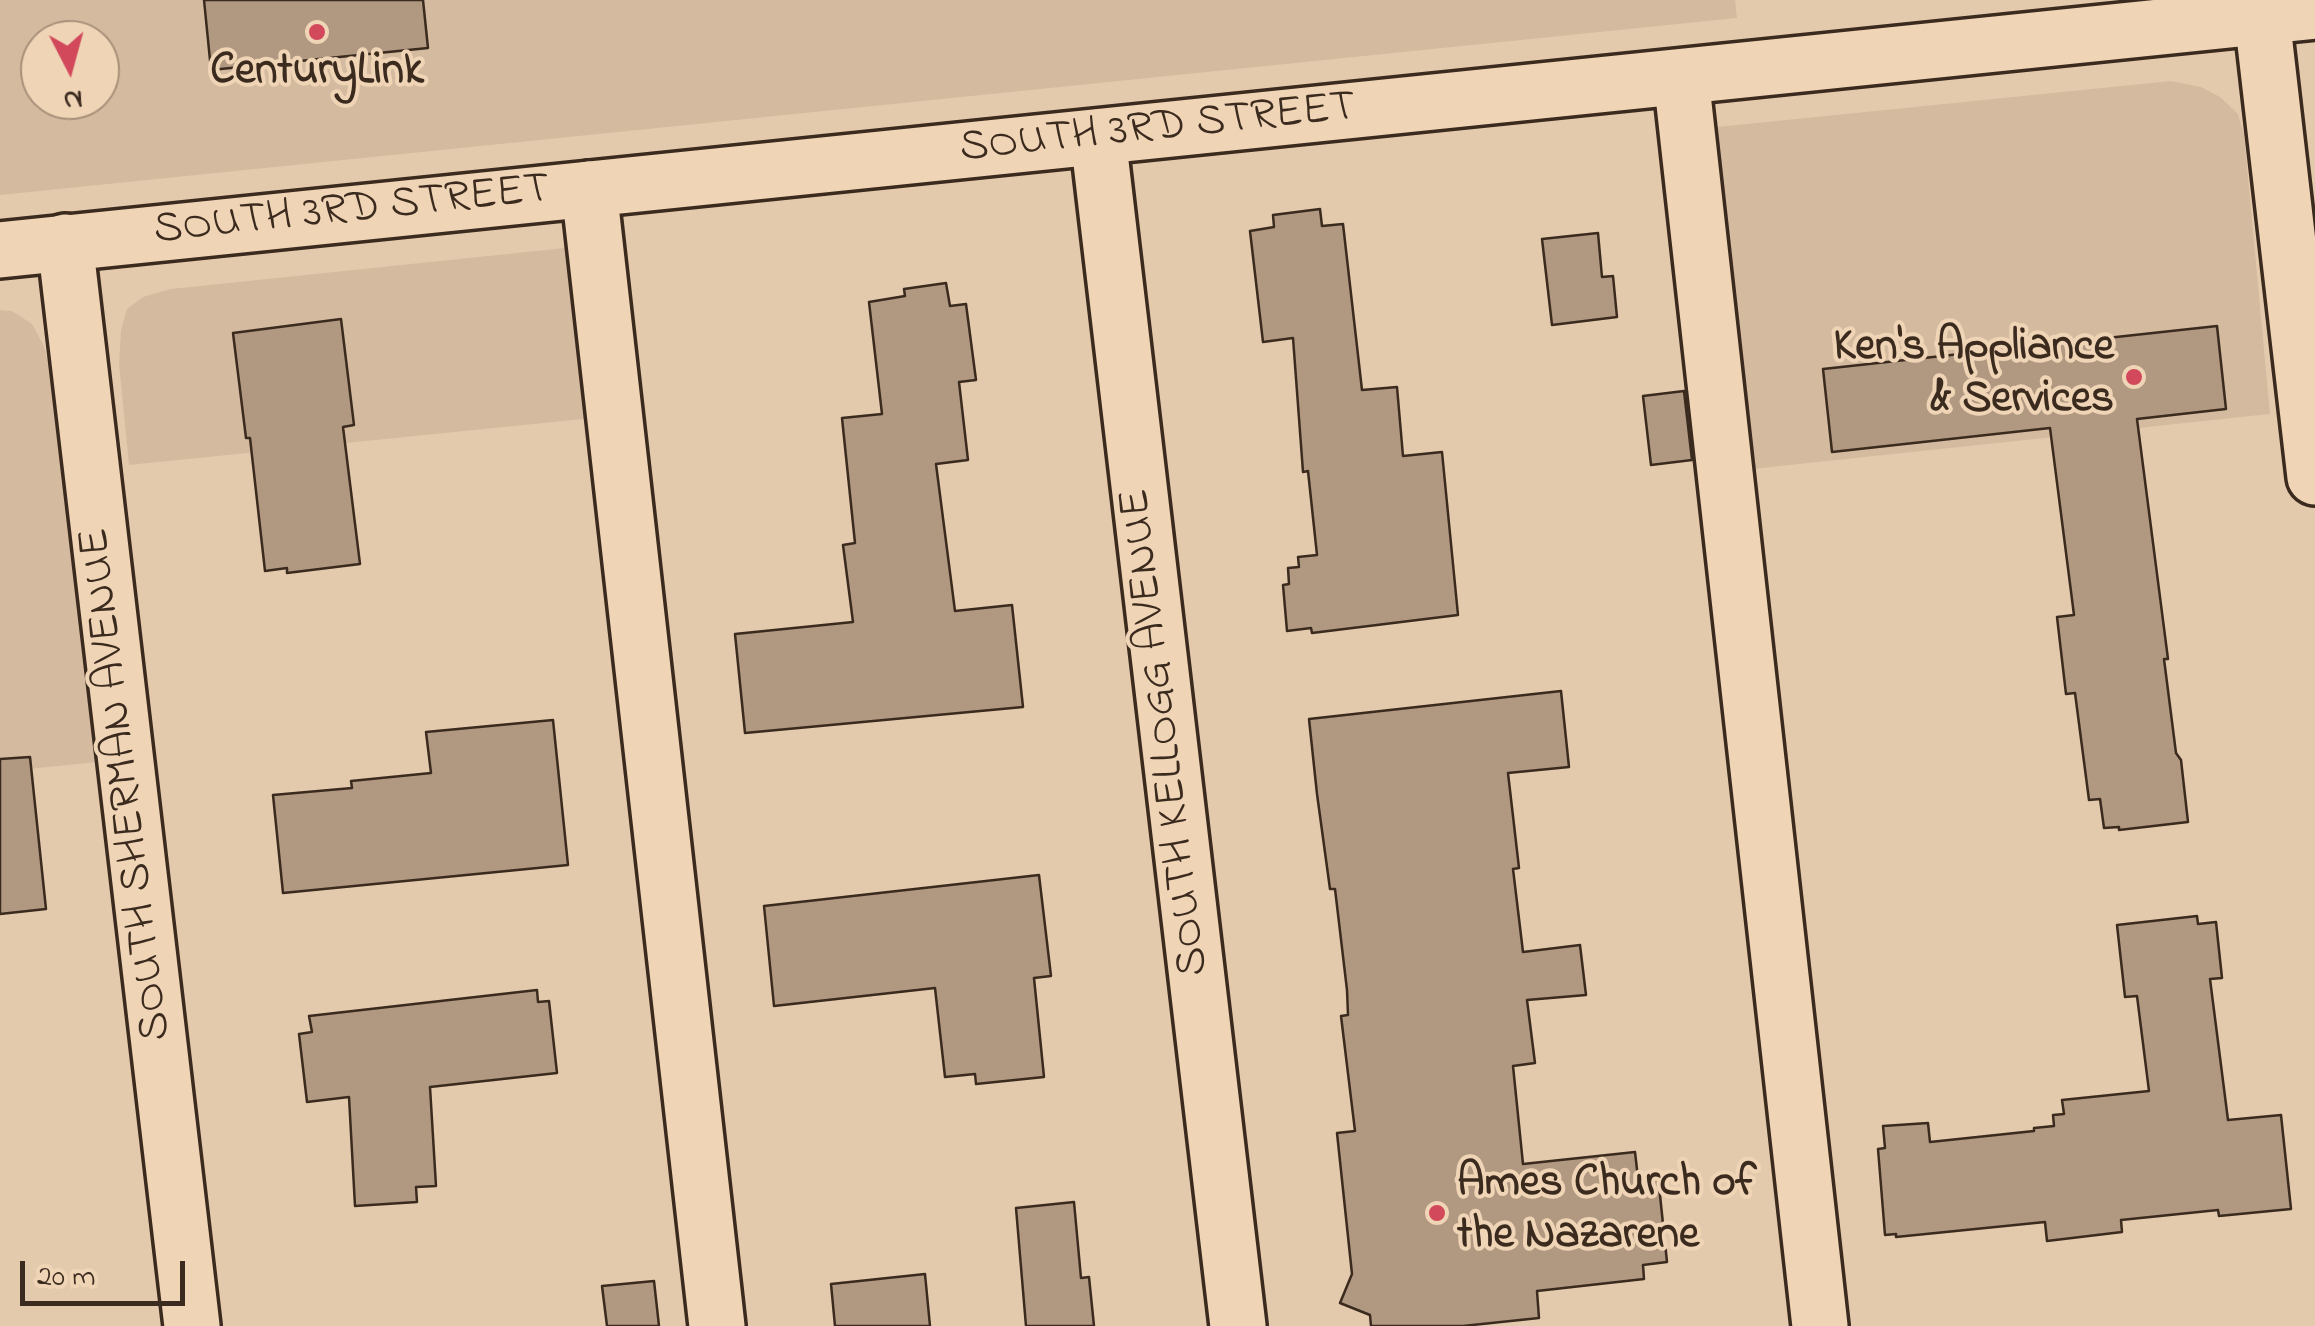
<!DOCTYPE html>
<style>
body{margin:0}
#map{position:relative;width:2315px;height:1326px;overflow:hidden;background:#e4caad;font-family:"Indie Flower",sans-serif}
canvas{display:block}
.north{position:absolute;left:20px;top:20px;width:100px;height:100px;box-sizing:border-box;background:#efd4b6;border:2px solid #a79079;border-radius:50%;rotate:174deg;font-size:28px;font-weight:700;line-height:40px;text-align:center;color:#3b2a1e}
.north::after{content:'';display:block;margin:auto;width:35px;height:45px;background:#d1495b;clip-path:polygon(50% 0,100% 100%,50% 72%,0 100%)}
.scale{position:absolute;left:20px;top:1261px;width:165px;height:45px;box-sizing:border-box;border:5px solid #3b2a1e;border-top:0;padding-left:12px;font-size:30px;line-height:35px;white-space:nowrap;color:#3b2a1e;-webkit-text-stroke:8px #efd4b6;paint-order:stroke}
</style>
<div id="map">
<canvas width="2315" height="1326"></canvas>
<div class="north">N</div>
<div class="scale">20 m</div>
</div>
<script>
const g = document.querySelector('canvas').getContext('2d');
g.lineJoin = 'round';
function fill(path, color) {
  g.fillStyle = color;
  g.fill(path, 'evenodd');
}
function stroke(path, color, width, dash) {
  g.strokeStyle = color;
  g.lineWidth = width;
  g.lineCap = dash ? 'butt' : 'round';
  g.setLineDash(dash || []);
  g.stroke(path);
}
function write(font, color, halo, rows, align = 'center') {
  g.font = font + ' "Indie Flower",sans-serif';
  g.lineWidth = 8;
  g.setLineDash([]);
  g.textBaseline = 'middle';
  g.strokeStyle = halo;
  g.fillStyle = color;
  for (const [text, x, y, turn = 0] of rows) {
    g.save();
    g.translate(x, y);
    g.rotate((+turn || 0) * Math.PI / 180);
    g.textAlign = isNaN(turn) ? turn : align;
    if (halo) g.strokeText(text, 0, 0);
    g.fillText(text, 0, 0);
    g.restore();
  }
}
const built = new Path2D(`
 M 0,0 L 1735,0 L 1737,18 L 0,195 ZM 40,40 L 100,40 L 100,100 L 40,100 Z
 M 2171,81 L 2201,87 L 2220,97 L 2238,114 L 2244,134 L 2270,414 L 1743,470 L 1707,128 Z
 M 584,246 L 603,417 L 129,465 L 119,364 L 121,330 L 127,309 L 143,297 L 171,289 Z
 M 0,310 L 12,311 L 32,324 L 44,346 L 53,382 L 97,762 L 0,772 Z`);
const building = new Path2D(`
 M 204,0 L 423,0 L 428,48 L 211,70 Z
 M 1320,209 L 1322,226 L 1343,224 L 1362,390 L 1397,387 L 1403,456 L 1442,452 L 1458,615 L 1312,633 L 1311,628 L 1287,631 L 1283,585 L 1289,584 L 1288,568 L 1299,567 L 1298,557 L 1317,555 L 1308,471 L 1303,472 L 1293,338 L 1263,342 L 1250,231 L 1274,227 L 1273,215 Z
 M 1598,233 L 1602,277 L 1613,276 L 1617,317 L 1552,325 L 1542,239 Z
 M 946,283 L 950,306 L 966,304 L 976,380 L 959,382 L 968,460 L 936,464 L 955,611 L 1012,605 L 1023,707 L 745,733 L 735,634 L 853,622 L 843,545 L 855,543 L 842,418 L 882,414 L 869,302 L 905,296 L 904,289 Z
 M 341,319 L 354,425 L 343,427 L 360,564 L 287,573 L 287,568 L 265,571 L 250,438 L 246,438 L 233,333 Z
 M 2217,326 L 2226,409 L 2137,419 L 2168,659 L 2164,659 L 2176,753 L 2181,760 L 2188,822 L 2119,830 L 2119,827 L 2104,828 L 2100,799 L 2089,800 L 2075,693 L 2066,694 L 2057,617 L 2074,615 L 2050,428 L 1832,452 L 1823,369 Z
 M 1684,391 L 1692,460 L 1651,465 L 1643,396 Z
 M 1561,691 L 1569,767 L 1508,773 L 1519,868 L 1513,869 L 1523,952 L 1580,945 L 1586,995 L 1527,1000 L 1535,1063 L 1513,1066 L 1523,1164 L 1635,1152 L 1638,1178 L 1658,1176 L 1667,1262 L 1643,1265 L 1644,1279 L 1537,1291 L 1539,1318 L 1463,1326 L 1371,1326 L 1370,1315 L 1340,1303 L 1352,1274 L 1337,1133 L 1355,1131 L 1341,1016 L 1348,1015 L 1347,990 L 1335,889 L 1330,889 L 1317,794 L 1309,719 Z
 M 553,720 L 568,865 L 283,893 L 273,795 L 352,788 L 351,781 L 431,773 L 426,732 Z
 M 30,757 L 46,909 L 0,914 L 0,759 Z
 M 1039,875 L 1051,976 L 1034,978 L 1044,1077 L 976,1084 L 975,1074 L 945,1077 L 935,988 L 774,1006 L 764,906 Z
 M 2197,916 L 2198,924 L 2216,922 L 2222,978 L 2210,979 L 2228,1120 L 2281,1115 L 2291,1209 L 2219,1216 L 2218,1210 L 2121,1220 L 2122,1232 L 2047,1241 L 2045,1222 L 1896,1237 L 1896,1234 L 1885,1235 L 1878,1149 L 1885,1148 L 1883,1126 L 1928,1123 L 1930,1142 L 2034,1131 L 2034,1128 L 2054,1126 L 2053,1115 L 2064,1114 L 2062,1100 L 2149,1091 L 2137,996 L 2125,997 L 2117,925 Z
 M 537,990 L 538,1002 L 549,1001 L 557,1073 L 430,1087 L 436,1186 L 416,1187 L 417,1202 L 355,1206 L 349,1097 L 307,1102 L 299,1034 L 312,1032 L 309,1016 Z
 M 1074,1202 L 1081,1278 L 1089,1277 L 1094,1326 L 1026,1326 L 1016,1208 Z
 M 925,1274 L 930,1326 L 835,1326 L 831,1284 Z
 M 654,1281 L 659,1326 L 607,1326 L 602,1286 Z`);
const minor = new Path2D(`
 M 2260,0 L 2315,477
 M 1681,77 L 1820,1326
 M 1098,137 L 1238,1326
 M 589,189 L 717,1326
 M 65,242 L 192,1326`);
const major = new Path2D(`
 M 0,250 L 2315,11`);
const markers = [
 [317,32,10,"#d1495b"],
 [2134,377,10,"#d1495b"],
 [1437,1213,10,"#d1495b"]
];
const poiNames = [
 ["CenturyLink",317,75],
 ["Ken's Appliance",2114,351,"right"],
 ["& Services",2114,403,"right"],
 ["Ames Church of",1457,1187,"left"],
 ["the Nazarene",1457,1239,"left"]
];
const streetNames = [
 ["SOUTH 3RD STREET",1158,131,-6],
 ["SOUTH 3RD STREET",352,213,-6],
 ["SOUTH KELLOGG AVENUE",1168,732,-97],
 ["SOUTH SHERMAN AVENUE",129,784,-97]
];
fill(built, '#d4bba0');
fill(building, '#b09881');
stroke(building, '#3b2a1e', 2.5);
stroke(minor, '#3b2a1e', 62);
stroke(major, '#3b2a1e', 62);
stroke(minor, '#efd4b6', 55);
stroke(major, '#efd4b6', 55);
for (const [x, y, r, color] of markers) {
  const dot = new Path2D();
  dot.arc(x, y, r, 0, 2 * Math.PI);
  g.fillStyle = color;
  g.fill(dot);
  stroke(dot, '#efd4b6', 4);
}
write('bold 45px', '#3b2a1e', '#efd4b6', poiNames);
write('45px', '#3b2a1e', '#efd4b6', streetNames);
</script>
